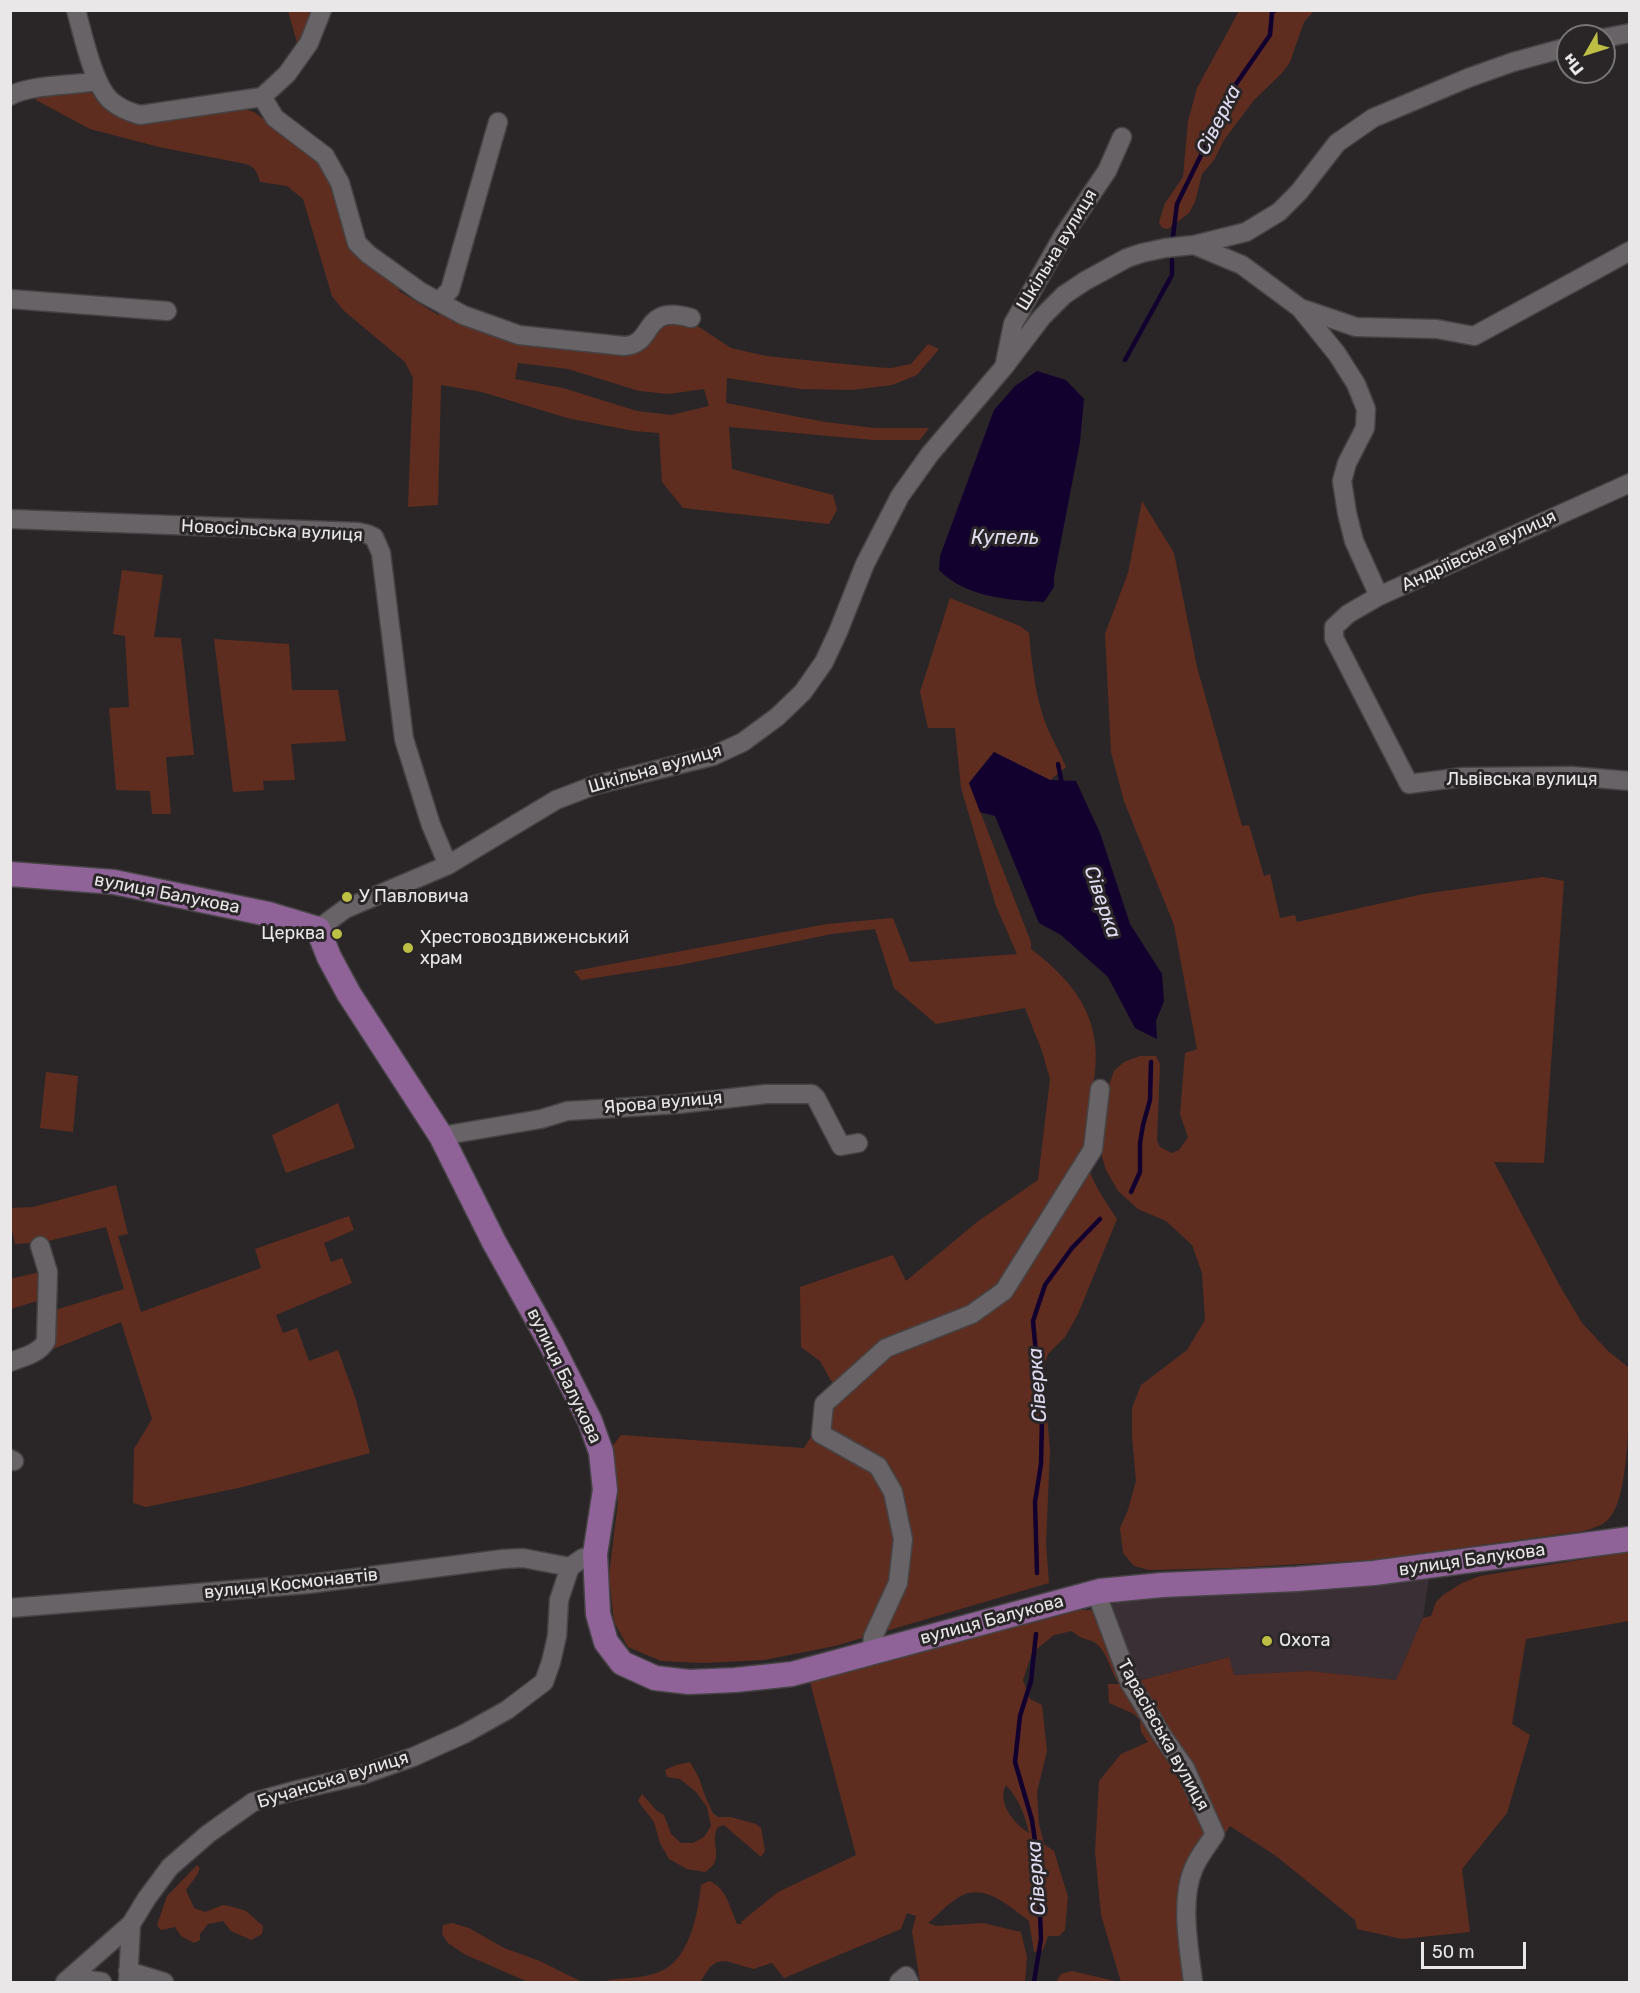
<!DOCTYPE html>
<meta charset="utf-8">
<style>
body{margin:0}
#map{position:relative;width:1640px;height:1993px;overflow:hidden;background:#2a2628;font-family:Rubik,sans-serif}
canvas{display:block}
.frame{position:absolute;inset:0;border:12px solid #e9e7e8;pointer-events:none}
.north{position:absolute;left:1556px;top:24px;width:60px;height:60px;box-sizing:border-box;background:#2a2628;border:2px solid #767375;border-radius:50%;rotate:231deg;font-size:16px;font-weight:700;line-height:24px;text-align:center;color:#e9e7e8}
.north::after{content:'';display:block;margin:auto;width:21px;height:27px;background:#bcbf44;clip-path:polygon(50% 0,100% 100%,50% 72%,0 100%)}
.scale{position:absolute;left:1421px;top:1942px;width:105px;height:27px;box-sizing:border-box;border:3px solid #e9e7e8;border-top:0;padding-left:8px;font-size:18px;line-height:21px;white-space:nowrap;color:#e9e7e8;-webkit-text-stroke:4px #2a2628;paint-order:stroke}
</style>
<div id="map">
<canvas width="1640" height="1993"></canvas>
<div class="frame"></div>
<div class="north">Пн</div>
<div class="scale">50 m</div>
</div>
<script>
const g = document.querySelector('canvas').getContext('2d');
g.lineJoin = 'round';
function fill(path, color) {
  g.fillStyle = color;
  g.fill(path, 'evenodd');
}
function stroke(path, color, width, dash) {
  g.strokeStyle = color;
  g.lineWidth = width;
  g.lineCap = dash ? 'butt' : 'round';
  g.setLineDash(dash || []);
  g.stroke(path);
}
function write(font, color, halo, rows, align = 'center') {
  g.font = font + ' Rubik,sans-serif';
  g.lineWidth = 6;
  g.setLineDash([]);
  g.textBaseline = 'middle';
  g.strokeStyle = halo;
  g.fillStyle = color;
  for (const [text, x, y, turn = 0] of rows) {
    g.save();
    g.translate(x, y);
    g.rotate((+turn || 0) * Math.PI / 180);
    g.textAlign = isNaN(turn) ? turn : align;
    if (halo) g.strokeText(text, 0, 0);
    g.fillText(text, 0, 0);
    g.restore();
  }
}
const built = new Path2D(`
 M 1429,1577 L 1423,1618 L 1396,1680 L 1309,1671 L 1234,1675 L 1228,1657 L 1142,1680 L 1135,1674 L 1104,1599 Z`);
const green = new Path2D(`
 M 288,11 L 310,11 L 309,23 L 298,46 Z
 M 1239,11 L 1314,11 L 1304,22 L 1290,62 L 1282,73 L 1254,100 L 1224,140 L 1214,160 L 1202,174 L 1195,202 L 1189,213 L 1168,229 L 1162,228 L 1159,222 L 1165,203 L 1183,177 L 1188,121 L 1197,88 Z
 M 89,88 L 121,114 L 239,108 L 254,112 L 319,161 L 334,186 L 342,213 L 398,286 L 399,291 L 438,315 L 444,311 L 623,350 L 660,322 L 693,323 L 731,348 L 766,356 L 874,367 L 891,368 L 911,364 L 928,344 L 939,349 L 917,375 L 892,385 L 852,390 L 801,389 L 727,378 L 726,403 L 825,422 L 875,428 L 929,428 L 920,440 L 873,440 L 729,427 L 732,469 L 833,495 L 837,510 L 829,524 L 683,508 L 662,482 L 659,433 L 634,431 L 567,418 L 482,392 L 441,385 L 438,505 L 408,507 L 413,378 L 405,362 L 343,310 L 332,296 L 303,199 L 287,186 L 260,182 C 257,172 256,168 246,164 L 159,147 L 90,129 L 36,100 L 32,93 ZM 518,363 L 568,369 L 639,391 L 669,394 L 704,389 L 709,406 L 671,415 L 637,411 L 563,388 L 515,379 Z
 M 1142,501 L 1174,553 L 1197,667 L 1242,826 L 1249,825 L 1264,876 L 1270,874 L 1280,918 L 1295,915 L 1297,922 L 1423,894 L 1543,877 L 1564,881 L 1544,1163 L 1494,1162 L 1560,1286 L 1582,1323 L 1608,1351 L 1628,1367 L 1629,1370 C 1629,1404 1630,1491 1611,1516 C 1605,1525 1594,1528 1584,1531 L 1372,1560 L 1230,1568 L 1149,1570 L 1134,1566 L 1123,1553 L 1120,1528 L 1128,1510 L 1136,1481 L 1132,1436 L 1132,1408 L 1141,1385 L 1187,1350 L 1205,1320 L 1202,1273 L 1192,1245 L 1166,1221 L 1138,1209 L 1118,1191 L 1106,1170 L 1099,1147 L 1104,1109 L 1109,1085 L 1114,1071 L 1124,1062 L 1140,1056 L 1156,1056 L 1160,1064 L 1157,1141 L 1160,1147 L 1172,1153 L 1179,1150 L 1188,1137 L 1180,1114 L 1185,1053 L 1197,1049 L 1174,925 L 1124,801 L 1111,752 L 1105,634 L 1128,573 Z
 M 122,570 L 163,575 L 154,637 L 181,638 L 194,755 L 166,757 L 171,814 L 152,814 L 150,791 L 116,790 L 109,708 L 129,707 L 125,636 L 113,634 Z
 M 950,598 L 1020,626 L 1029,633 C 1032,665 1035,695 1046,725 C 1052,739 1060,753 1066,767 L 1050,780 L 994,752 L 969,783 L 1031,942 L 1031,949 C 1079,985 1105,1024 1093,1086 C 1089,1109 1081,1134 1086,1158 C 1090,1180 1105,1201 1117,1219 L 1078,1314 L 1065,1337 L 1048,1354 L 1043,1370 L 1050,1450 L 1046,1543 L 1049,1583 L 835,1646 L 764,1660 L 703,1663 L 661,1661 L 628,1647 L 614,1622 L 609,1575 L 618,1502 L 611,1448 L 621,1435 L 804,1448 L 816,1429 L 833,1384 L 820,1361 L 801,1347 L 800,1287 L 893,1255 L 906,1281 L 977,1222 L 1038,1180 L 1050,1079 L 1042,1051 L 1025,1008 L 936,1024 L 894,988 L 875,929 L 832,934 L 680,965 L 581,980 L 574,971 L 827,924 L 893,918 L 910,962 L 1017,954 L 996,906 L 961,788 L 955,728 L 928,728 L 920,692 Z
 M 214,639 L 289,644 L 292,690 L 338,690 L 346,741 L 291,744 L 295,780 L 263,781 L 264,790 L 233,792 Z
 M 46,1072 L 78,1076 L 73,1132 L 40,1128 Z
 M 338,1103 L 355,1148 L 286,1173 L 272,1135 Z
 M 116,1185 L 128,1234 L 118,1236 L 141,1312 L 261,1268 L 255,1249 L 349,1216 L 354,1230 L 324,1243 L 331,1262 L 342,1258 L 352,1283 L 276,1315 L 283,1333 L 297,1328 L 309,1361 L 338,1350 L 356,1400 L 370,1453 L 243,1487 L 146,1507 L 133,1503 L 134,1449 L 152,1419 L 121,1322 L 48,1351 L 55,1310 L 124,1289 L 106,1227 L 44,1242 L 15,1244 L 11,1225 L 10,1208 L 33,1207 Z
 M 40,1272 L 37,1301 L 11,1309 L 10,1279 Z
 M 1629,1552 L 1629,1621 L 1526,1639 L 1512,1724 L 1530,1735 L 1507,1813 L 1462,1869 L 1470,1932 L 1402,1939 L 1357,1929 L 1355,1920 L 1276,1856 L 1230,1826 L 1205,1863 L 1193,1887 L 1201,1982 L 1121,1982 L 1101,1915 L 1095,1851 L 1099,1781 L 1121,1754 L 1148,1742 L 1141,1732 L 1140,1720 L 1134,1714 L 1109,1703 L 1108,1684 L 1119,1684 C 1110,1671 1109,1656 1098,1645 C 1091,1638 1082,1641 1072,1631 L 1054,1635 L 1032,1653 L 1023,1680 L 1030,1699 L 1042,1705 L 1047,1751 L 1037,1792 L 1039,1824 L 1044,1844 L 1054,1851 L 1068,1897 L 1065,1930 L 1059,1936 L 1048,1936 L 1043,1950 L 1034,1952 L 1029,1921 C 1011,1908 986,1883 961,1896 C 949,1902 938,1915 928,1923 L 936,1926 L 983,1923 L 1021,1932 L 1027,1957 L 1025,1982 L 920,1982 L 912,1931 L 916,1916 L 907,1913 L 901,1929 L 784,1978 L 772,1963 L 753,1969 L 726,1961 L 717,1962 L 710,1967 L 700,1982 L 602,1982 L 609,1980 C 624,1978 642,1978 656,1973 C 689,1964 698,1914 701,1885 L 709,1881 C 726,1887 730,1908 737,1924 L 742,1924 L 741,1922 L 778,1892 L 856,1855 L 809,1678 L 844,1672 L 1081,1610 L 1090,1610 L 1099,1617 L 1135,1674 L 1142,1680 L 1229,1657 L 1234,1675 L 1309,1671 L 1396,1680 L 1423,1618 L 1431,1616 L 1436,1602 L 1443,1595 L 1462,1583 L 1480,1576 ZM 1006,1785 C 1019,1799 1025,1815 1029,1833 C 1015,1825 996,1802 1006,1785 Z
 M 690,1762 L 699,1778 L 705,1796 L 713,1813 L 718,1817 L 731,1817 L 756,1824 L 761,1828 L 765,1851 L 761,1857 L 724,1825 L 718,1827 C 708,1843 727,1859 705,1872 L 687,1869 L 669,1859 L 660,1843 L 654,1822 L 638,1801 L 642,1794 L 657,1811 L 664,1815 L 671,1834 L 681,1843 L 693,1843 L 704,1837 L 711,1826 L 707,1807 L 696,1792 L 680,1779 L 667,1777 L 665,1770 L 676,1765 Z
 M 197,1865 L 200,1868 L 197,1875 L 186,1890 L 194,1908 L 205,1912 L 223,1905 L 230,1906 L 246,1911 L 263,1926 L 262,1934 L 251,1940 L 231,1931 L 223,1921 L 208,1924 L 200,1934 L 200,1940 L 194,1943 L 181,1936 L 175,1927 L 161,1930 L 157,1925 L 167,1896 Z
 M 452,1923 L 469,1928 L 504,1948 L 540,1961 L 582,1982 L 528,1982 L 464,1954 L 448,1943 L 442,1934 L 443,1925 Z
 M 1072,1971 L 1115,1981 L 1116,1982 L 1056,1982 L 1061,1974 Z`);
const water = new Path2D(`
 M 1037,371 L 1066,380 L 1084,399 L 1080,442 L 1054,577 L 1054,587 L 1044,602 C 1008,600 965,597 939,570 L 940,556 L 994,410 L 1015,386 Z
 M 994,752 L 1050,780 L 1076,781 L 1100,833 L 1130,924 L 1162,974 L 1164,1001 L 1156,1021 L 1157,1039 L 1135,1028 L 1108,977 L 1061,935 L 1039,923 L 995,816 L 980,812 L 969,783 Z`);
const stream = new Path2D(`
 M 1173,236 L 1177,204 L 1236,84 L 1270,35 L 1272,12 L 1276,10
 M 1125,360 L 1172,275 L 1172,260
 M 1058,764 L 1062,784
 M 1131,1192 L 1140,1172 L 1140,1143 L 1143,1125 L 1150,1100 L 1151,1062
 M 1037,1573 L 1035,1502 L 1041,1464 L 1042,1419 L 1033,1321 L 1045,1285 L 1072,1248 L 1100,1219
 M 1034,1982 L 1041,1939 L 1038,1862 L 1032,1820 L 1015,1762 L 1020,1716 L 1031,1681 L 1036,1634`);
const minor = new Path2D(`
 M 76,10 C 83,35 93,83 110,100 C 119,108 129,112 140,115 L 262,97 L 287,74 L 309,43 L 322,10
 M 1604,38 L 1630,33
 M 10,96 C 31,84 72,86 97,81
 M 262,97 L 275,118 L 325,156 L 340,183 L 357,243 L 368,254 L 421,292 L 463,315 L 519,335 L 624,346 C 656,345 640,303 691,318
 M 1194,245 L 1246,232 L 1279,212 L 1299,192 L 1337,143 L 1373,118 L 1468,78 L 1513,62 L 1568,47
 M 10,299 L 167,311
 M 439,301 L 450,290 L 498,122
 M 1300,308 L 1356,327 L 1437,329 L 1474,336 L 1630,251
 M 1005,363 L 1013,324 L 1063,236 L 1107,171 L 1122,137
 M 1630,483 L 1379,596 L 1348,614 L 1334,627 L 1334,638 L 1409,784 L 1463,777 L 1572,776 L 1630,781
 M 10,519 L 358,532 L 367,534 L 374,537 L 381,553 L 404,739 L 431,825 L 448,865
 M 318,929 L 345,909 L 448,865 L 556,800 L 595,785 L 713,756 L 743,742 L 777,717 L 803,692 L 824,662 L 838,632 L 865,564 L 900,496 L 930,454 L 1004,367 L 1042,317 L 1064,295 L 1085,281 L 1127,258 L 1142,253 L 1165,248 L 1194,245 L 1242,265 L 1300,308 L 1337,354 L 1356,384 L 1366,409 L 1365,428 L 1347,463 L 1342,481 L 1347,513 L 1354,541 L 1379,596
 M 441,1136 L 541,1119 L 567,1111 L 679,1104 L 766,1094 L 812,1094 L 816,1098 L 841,1146 L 858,1143
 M 10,1362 C 23,1357 39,1354 46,1341 L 48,1272 L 40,1246
 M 10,1459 L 14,1461
 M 1100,1591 L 1099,1600 L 1130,1683 L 1163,1737 L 1185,1768 L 1215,1834 C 1208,1845 1198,1857 1193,1870 C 1180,1902 1189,1948 1193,1982
 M 10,1608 L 308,1584 L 503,1559 L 523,1558 L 570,1567
 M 871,1654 L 873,1637 L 898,1583 L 903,1539 L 893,1492 L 878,1466 L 821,1434 L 824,1404 L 886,1348 L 972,1314 L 1004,1291 L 1093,1149 L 1100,1089
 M 128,1971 L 164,1982
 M 65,1982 L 131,1924 L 147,1898 L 170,1867 L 208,1834 L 253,1802 L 293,1791 L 362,1775 L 413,1757 L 464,1734 L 507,1710 L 544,1682 L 551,1662 L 557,1636 L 559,1600 L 570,1567 L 583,1558 L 595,1554
 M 67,1982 L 89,1980 L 102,1982
 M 128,1982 L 131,1924
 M 899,1982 L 906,1976 L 909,1982`);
const major = new Path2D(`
 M 10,874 L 114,882 L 268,914 L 318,929 L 329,957 L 349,994 L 441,1136 L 494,1242 L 551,1344 L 590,1421 L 601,1452 L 605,1490 L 595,1554 L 598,1614 L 606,1642 L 622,1663 L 655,1678 L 689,1682 L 735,1680 L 792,1674 L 1100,1591 L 1162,1585 L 1297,1579 L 1374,1573 L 1630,1539`);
const markers = [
 [347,897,6,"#bcbf44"],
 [337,934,6,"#bcbf44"],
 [408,948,6,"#bcbf44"],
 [1267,1641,6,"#bcbf44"]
];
const streetNames = [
 ["Шкільна вулиця",1057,250,-59],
 ["Новосільська вулиця",272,531,3],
 ["Андріївська вулиця",1479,551,-25],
 ["Шкільна вулиця",655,769,-16],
 ["Львівська вулиця",1522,780],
 ["вулиця Балукова",167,894,11],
 ["Ярова вулиця",663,1103,-5],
 ["вулиця Балукова",564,1376,64],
 ["вулиця Балукова",1472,1560,-8],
 ["вулиця Космонавтів",291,1584,-6],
 ["вулиця Балукова",992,1620,-15],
 ["Тарасівська вулиця",1163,1735,61],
 ["Бучанська вулиця",333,1780,-17]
];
const poiNames = [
 ["У Павловича",359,897],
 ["Церква",325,934,"right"],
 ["Хрестовоздвиженський",420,938],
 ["храм",420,959],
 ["Охота",1279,1641]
];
const waterNames = [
 ["Сіверка",1219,120,-63],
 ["Купель",1005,538],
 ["Сіверка",1102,902,71],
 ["Сіверка",1038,1385,-94],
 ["Сіверка",1037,1878,-94]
];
fill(built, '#392f34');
fill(green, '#5f2d1f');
fill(water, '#12002e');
stroke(stream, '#12002e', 4.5);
stroke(minor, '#464345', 21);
stroke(major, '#464345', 27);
stroke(minor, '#686366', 18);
stroke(major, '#906398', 24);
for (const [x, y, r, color] of markers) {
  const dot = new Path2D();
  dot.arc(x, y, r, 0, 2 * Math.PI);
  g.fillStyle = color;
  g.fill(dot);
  stroke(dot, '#2a2628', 2);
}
write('18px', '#e9e7e8', '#2a2628', streetNames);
write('18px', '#e9e7e8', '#2a2628', poiNames, 'left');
write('italic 20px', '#e1dcf2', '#2a2628', waterNames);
</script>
